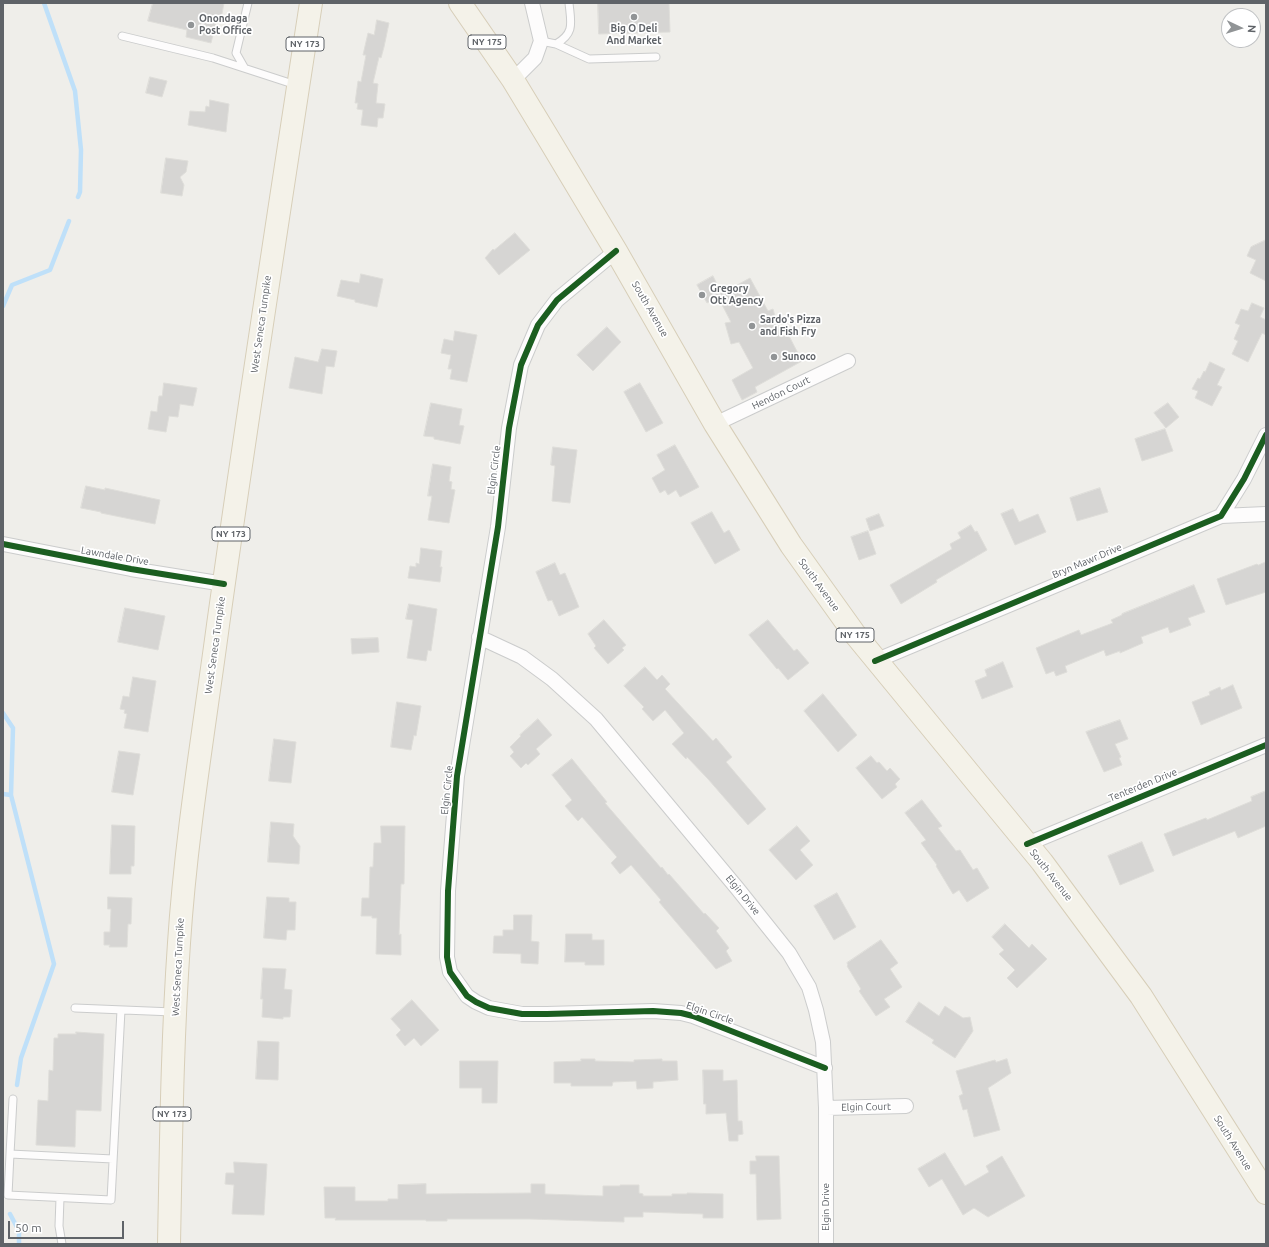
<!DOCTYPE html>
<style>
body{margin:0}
#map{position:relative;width:1269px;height:1247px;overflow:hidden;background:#efeeea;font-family:Ubuntu,sans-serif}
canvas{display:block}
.frame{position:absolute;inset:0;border:4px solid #5f6368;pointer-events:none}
.north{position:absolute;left:1221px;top:8px;width:40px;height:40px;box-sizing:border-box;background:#fff;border:1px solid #bfc1c3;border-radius:50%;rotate:94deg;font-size:11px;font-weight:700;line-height:16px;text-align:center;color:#5f6368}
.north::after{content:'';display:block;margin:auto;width:14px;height:18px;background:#919496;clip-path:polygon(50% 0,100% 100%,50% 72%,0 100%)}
.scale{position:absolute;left:8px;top:1221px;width:116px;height:18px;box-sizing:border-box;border:2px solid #5f6368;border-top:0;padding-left:5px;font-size:12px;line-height:14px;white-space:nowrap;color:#5f6368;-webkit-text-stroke:3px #fff;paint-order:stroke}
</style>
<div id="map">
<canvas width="1269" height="1247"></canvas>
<div class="frame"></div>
<div class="north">N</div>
<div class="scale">50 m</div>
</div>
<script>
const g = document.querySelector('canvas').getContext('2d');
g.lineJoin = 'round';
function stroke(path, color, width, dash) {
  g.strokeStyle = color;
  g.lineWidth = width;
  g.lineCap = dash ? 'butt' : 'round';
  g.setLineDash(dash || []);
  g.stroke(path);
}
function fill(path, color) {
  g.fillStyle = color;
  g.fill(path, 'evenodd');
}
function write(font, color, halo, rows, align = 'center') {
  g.font = font + ' Ubuntu,sans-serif';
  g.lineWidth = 3.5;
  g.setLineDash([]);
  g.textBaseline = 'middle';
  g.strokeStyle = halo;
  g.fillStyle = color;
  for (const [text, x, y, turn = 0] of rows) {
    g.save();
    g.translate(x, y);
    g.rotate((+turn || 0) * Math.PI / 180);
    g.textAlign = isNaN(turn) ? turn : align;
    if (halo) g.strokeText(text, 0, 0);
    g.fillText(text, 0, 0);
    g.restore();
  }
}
const stream = new Path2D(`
 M 44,3 L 75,91 L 81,150 L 80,192 L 78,197
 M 3,306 L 12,285 L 50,270 L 69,221
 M 3,713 L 13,728 L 11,795 L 54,964 L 21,1058 L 17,1085
 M 3,794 L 11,795
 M 10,1214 L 19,1231 L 19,1244`);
const building = new Path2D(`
 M 153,3 L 224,3 L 221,19 L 217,18 L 211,43 L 186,37 L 187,30 L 148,21 Z
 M 598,3 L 669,3 L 670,32 L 599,34 Z
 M 377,20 L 389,23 L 384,47 L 381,58 L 379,57 L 373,83 L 378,84 L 376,103 L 385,104 L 383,118 L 378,118 L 377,127 L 361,125 L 363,110 L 357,109 L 358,103 L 355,103 L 358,81 L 361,82 L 366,55 L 363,55 L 368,33 L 374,35 Z
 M 150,77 L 167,81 L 162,97 L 146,93 Z
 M 210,100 L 229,104 L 226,132 L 188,125 L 190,111 L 205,112 L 206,106 L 209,107 Z
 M 166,158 L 188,161 L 186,172 L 180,177 L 184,185 L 182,196 L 161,193 Z
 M 515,233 L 530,250 L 499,275 L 485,258 L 493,249 L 494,250 Z
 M 1266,240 L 1266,281 L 1250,273 L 1256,260 L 1247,256 L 1251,247 Z
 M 361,274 L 383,279 L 377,307 L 355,302 L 355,300 L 337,296 L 341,280 L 359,283 Z
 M 713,276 L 719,288 L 725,285 L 728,290 L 750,278 L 768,311 L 773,309 L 781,337 L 788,334 L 802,361 L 755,387 L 757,392 L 742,400 L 732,380 L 753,368 L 739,342 L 731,344 L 725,323 L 731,322 L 718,297 L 707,303 L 697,285 Z
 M 1252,303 L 1264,308 L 1260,317 L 1266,320 L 1266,335 L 1262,333 L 1248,362 L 1232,354 L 1238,341 L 1234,339 L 1240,325 L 1235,323 L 1241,309 L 1248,311 Z
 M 607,327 L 621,342 L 593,371 L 577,355 Z
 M 455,331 L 477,335 L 467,382 L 450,379 L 452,369 L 448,369 L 451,355 L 441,353 L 444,339 L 453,341 Z
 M 322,349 L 337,351 L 334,367 L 326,366 L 322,394 L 289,388 L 295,357 L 318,362 Z
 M 1210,362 L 1225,369 L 1217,385 L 1222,387 L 1212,406 L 1195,398 L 1198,391 L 1192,389 L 1198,378 L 1200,379 L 1204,371 L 1205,372 Z
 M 164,383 L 197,388 L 194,402 L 193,406 L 180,404 L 178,417 L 169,416 L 166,432 L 148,429 L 151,411 L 157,412 L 159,396 L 162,396 Z
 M 640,383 L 663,423 L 646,432 L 624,392 Z
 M 431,403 L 462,409 L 459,425 L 464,426 L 460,444 L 434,439 L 434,437 L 424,436 Z
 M 1168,403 L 1179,417 L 1166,428 L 1154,413 Z
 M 1165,429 L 1173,451 L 1142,461 L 1135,439 Z
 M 675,445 L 699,487 L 680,497 L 676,490 L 668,495 L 665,490 L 660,493 L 652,478 L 665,470 L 657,455 Z
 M 553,447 L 577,450 L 570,503 L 552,501 L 555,466 L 551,465 Z
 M 433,464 L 451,467 L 449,481 L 452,482 L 451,489 L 455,490 L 449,523 L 428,520 L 432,496 L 428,496 Z
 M 86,486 L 105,490 L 105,488 L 160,500 L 155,524 L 101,513 L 101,512 L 81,508 Z
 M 1100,488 L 1108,512 L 1077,521 L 1070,498 Z
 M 1013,509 L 1019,522 L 1038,514 L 1046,532 L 1015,545 L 1001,514 Z
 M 712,512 L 724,533 L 729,530 L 740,550 L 715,564 L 691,523 Z
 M 879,514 L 884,526 L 870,531 L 866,519 Z
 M 971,525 L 975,532 L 977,531 L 987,550 L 936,580 L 937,582 L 901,604 L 890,585 L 952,549 L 950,544 L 961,538 L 958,533 Z
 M 868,531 L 876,554 L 859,560 L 851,537 Z
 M 421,548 L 442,551 L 440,567 L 442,567 L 440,582 L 408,578 L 410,566 L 416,567 L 416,563 L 419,564 Z
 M 1266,562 L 1266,592 L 1226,605 L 1217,579 L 1257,564 L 1258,565 Z
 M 555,563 L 560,575 L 565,573 L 579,607 L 559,616 L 552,600 L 548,601 L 536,572 Z
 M 1194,585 L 1205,612 L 1188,618 L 1191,625 L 1170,633 L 1168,627 L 1141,637 L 1143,643 L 1120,653 L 1120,651 L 1106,656 L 1104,650 L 1065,666 L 1067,672 L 1056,676 L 1054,671 L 1046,674 L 1036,648 L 1079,630 L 1081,635 L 1113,623 L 1111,620 L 1122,615 L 1122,614 Z
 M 409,604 L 437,609 L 431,651 L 428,650 L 426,661 L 407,658 L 413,620 L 406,619 Z
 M 125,608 L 165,616 L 158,650 L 118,642 Z
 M 604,620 L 626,645 L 622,648 L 624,650 L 608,664 L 594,648 L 596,646 L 588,634 Z
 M 768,620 L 794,651 L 797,649 L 809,663 L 788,680 L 778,668 L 777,669 L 749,635 Z
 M 378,638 L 379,652 L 352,654 L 351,639 Z
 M 1003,662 L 1013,687 L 982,699 L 975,681 L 987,676 L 985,670 Z
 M 645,667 L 657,680 L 662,675 L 670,684 L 665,689 L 713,741 L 716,738 L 732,757 L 726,762 L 766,809 L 748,825 L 708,779 L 687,757 L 686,759 L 672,744 L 684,733 L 665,710 L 653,721 L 642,709 L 644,707 L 624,686 Z
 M 133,677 L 156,681 L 148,732 L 124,728 L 127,714 L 124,713 L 125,710 L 120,709 L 123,696 L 129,697 Z
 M 1233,685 L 1242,708 L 1201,725 L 1192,702 L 1210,695 L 1209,692 L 1220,687 L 1221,690 Z
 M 823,694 L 857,735 L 838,752 L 804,711 Z
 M 397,702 L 421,706 L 416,736 L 414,735 L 411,750 L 391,747 Z
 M 538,719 L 552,735 L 536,749 L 540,754 L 528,765 L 526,763 L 521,768 L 510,756 L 514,752 L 510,747 L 521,736 L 520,735 Z
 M 1120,720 L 1128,739 L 1115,744 L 1121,757 L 1119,758 L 1122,765 L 1104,772 L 1086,732 Z
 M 274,739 L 296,742 L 291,783 L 269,781 Z
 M 119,751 L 140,754 L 133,795 L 112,792 Z
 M 871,756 L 877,763 L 879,762 L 887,771 L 890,768 L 900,779 L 895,784 L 897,787 L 882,799 L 856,768 Z
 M 572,759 L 607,802 L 605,803 L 661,868 L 662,867 L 668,875 L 669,874 L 704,914 L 705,913 L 719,928 L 716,931 L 729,948 L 726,951 L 732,961 L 716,969 L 659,902 L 661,900 L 631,865 L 620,874 L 611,863 L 617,857 L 582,817 L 578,821 L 565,806 L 572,800 L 552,775 Z
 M 1266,791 L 1266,826 L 1238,838 L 1235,831 L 1173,856 L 1164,834 L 1206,818 L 1207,820 L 1252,801 L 1251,797 Z
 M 922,800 L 942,826 L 938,828 L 956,851 L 960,850 L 973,870 L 977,868 L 989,888 L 967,902 L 959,890 L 953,894 L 936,866 L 937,865 L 921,843 L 926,840 L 905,813 Z
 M 271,822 L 294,824 L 293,836 L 300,846 L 299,864 L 268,862 Z
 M 112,825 L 135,826 L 134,866 L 131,866 L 131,874 L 110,874 Z
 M 381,826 L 405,826 L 404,884 L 401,884 L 399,935 L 401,934 L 401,955 L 376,954 L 377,918 L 372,918 L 372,916 L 361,916 L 362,898 L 369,898 L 370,867 L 373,867 L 374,843 L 381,843 Z
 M 797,826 L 810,841 L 800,850 L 813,865 L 796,880 L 769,850 Z
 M 1142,842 L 1154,871 L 1120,885 L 1108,856 Z
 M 837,893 L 856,927 L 834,940 L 814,906 Z
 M 108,897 L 132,898 L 131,924 L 128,924 L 127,947 L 109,947 L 110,945 L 104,945 L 104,932 L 110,932 L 111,909 L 108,909 Z
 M 267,897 L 289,898 L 289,902 L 296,902 L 295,930 L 287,930 L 286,940 L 264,938 Z
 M 514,915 L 532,915 L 531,941 L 539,942 L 538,964 L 521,963 L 521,954 L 493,953 L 494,936 L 503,936 L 503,930 L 513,930 Z
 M 1005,924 L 1029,948 L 1032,944 L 1047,959 L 1017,988 L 1007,978 L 1015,970 L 999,954 L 1004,950 L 992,937 Z
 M 566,934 L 592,934 L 592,940 L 604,940 L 604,965 L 585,965 L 585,962 L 565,962 Z
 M 881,940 L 898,963 L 890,969 L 902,987 L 884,999 L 890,1007 L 876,1016 L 859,991 L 861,989 L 847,966 L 848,965 L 847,963 Z
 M 263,968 L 286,969 L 284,989 L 292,990 L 290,1017 L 283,1017 L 283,1019 L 262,1017 L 263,999 L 261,999 Z
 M 412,1000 L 439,1030 L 421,1046 L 414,1038 L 405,1046 L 396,1035 L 401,1030 L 391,1019 Z
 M 919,1002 L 939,1016 L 945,1006 L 963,1018 L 970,1017 L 973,1031 L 955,1058 L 932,1043 L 934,1040 L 906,1022 Z
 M 76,1032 L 104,1034 L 101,1111 L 76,1110 L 75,1147 L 36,1145 L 38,1100 L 48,1101 L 49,1070 L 53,1071 L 54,1038 L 58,1038 L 58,1034 L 76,1034 Z
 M 258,1041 L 279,1042 L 278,1080 L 256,1079 Z
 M 581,1059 L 595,1059 L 595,1061 L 634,1062 L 634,1060 L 662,1059 L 662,1061 L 677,1061 L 678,1080 L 653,1082 L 653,1088 L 637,1089 L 636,1081 L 613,1082 L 612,1086 L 571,1086 L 571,1083 L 554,1083 L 554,1062 L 581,1061 Z
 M 1007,1059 L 1011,1073 L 988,1088 L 1000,1130 L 974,1137 L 967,1109 L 963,1110 L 959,1096 L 963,1094 L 956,1071 L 995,1060 L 996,1062 Z
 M 460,1061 L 498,1061 L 497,1103 L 482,1103 L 482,1088 L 460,1088 Z
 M 703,1070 L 723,1070 L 723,1081 L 737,1080 L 738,1121 L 742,1121 L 743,1134 L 738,1135 L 738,1141 L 729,1141 L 726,1113 L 706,1114 L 706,1104 L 704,1104 Z
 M 945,1153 L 965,1186 L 989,1172 L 986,1166 L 1002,1156 L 1025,1196 L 988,1217 L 974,1208 L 963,1215 L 942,1179 L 929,1187 L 918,1169 Z
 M 756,1156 L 779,1156 L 781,1219 L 757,1220 L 756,1174 L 750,1174 L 750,1161 L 756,1161 Z
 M 234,1162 L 267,1164 L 264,1215 L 232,1214 L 234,1185 L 225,1184 L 226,1173 L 234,1173 Z
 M 426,1184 L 426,1194 L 531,1193 L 531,1184 L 545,1184 L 545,1194 L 603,1196 L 603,1186 L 620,1186 L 620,1185 L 639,1185 L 639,1193 L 643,1194 L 643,1196 L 672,1196 L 672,1194 L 687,1194 L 687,1193 L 723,1194 L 723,1218 L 703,1218 L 703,1214 L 643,1212 L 643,1217 L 624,1217 L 624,1222 L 530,1219 L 447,1219 L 447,1221 L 426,1221 L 426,1220 L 335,1220 L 336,1218 L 325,1218 L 324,1187 L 355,1187 L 355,1201 L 388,1201 L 388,1199 L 398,1199 L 398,1185 Z`);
const lane = new Path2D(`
 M 122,36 L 213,58 L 296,85
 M 541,41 L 556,44 L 589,59 L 656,57
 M 556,44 C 575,33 571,23 569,3
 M 244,67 L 236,53 L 248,3
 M 75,1008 L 173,1012
 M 13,1099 L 10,1154 L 113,1159
 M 10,1154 L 8,1195 L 111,1200 L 121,1010
 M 60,1198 L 59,1226 L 62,1244`);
const street = new Path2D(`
 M 513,80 L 535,58 L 541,41 L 532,3
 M 616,251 L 557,300 L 538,325 L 521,365 L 509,428 L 498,527 L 457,776 L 448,891 L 447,957 L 450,972 L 467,996 L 476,1002 L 489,1008 L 522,1014 L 547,1014 L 653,1011 L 681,1013 L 693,1016 L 825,1068
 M 715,424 L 848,361
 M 1221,516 L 1266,514
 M 3,544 L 131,569 L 224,584
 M 479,637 L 522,657 L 552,679 L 596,719 L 737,888 L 789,953 L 809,987 L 816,1010 L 823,1042 L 826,1108 L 826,1244
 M 875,661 L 1221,516 L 1244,479 L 1266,435
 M 1027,844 L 1266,745
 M 826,1108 L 906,1106`);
const primary = new Path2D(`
 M 460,3 L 513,80 L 547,136 L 616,251 L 715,424 L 791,545 L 854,633 L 1042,862 L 1141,996 L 1266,1193
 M 169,1244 C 171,1144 172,1043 179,943 C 186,836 204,730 218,625 C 247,417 279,210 311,3`);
const cycleway = new Path2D(`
 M 616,251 L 557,300 L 538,325 L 521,365 L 509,428 L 498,527 L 457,776 L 448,891 L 447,957 L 450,972 L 467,996 L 476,1002 L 489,1008 L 522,1014 L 547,1014 L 653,1011 L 681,1013 L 693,1016 L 825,1068
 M 3,544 L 131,569 L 224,584
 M 875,661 L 1221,516 L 1244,479 L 1266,435
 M 1027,844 L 1266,745`);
const markers = [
 [634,17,4,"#919496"],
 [191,25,4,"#919496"],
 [702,295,4,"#919496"],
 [752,326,4,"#919496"],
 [774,357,4,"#919496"]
];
const shields = [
 [487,42,38],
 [305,44,38],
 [231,534,38],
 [855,635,38],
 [172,1114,38]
];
const shieldNames = [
 ["NY 175",487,42],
 ["NY 173",305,44],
 ["NY 173",231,534],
 ["NY 175",855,635],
 ["NY 173",172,1114]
];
const poiNames = [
 ["Onondaga",199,19],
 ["Post Office",199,31],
 ["Big O Deli",634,29,"center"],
 ["And Market",634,41,"center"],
 ["Gregory",710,289],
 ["Ott Agency",710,301],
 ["Sardo's Pizza",760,320],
 ["and Fish Fry",760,332],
 ["Sunoco",782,357]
];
const streetNames = [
 ["South Avenue",650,309,60],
 ["West Seneca Turnpike",261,324,-82],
 ["Hendon Court",781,393,-26],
 ["Elgin Circle",494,470,-83],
 ["Lawndale Drive",115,556,10],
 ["Bryn Mawr Drive",1087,561,-23],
 ["South Avenue",819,585,54],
 ["West Seneca Turnpike",215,645,-82],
 ["Tenterden Drive",1143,785,-22],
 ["Elgin Circle",447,790,-84],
 ["South Avenue",1051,875,52],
 ["Elgin Drive",743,895,51],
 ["West Seneca Turnpike",178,967,-87],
 ["Elgin Circle",710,1013,19],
 ["Elgin Court",866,1107,-1],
 ["South Avenue",1233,1143,58],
 ["Elgin Drive",826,1207,-90]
];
stroke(stream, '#bfe0f9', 4.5);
fill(building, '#d6d5d3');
stroke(building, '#deddd9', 1);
stroke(lane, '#cbcccc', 9);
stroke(street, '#cbcccc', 16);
stroke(primary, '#d7ceb8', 24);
stroke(lane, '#fdfcfc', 7);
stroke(street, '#fdfcfc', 14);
stroke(primary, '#f4f2e9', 22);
stroke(cycleway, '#1b5e20', 6);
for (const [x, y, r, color] of markers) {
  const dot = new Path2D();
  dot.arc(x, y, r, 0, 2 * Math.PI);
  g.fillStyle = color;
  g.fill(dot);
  stroke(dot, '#fff', 1.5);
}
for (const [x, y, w] of shields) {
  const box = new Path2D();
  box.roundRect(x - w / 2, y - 7, w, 14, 3);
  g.fillStyle = '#fff';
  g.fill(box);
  stroke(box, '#5f6368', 1);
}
write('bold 9px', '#5f6368', null, shieldNames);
write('bold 10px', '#5f6368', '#fff', poiNames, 'left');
write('10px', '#5f6368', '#fff', streetNames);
</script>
